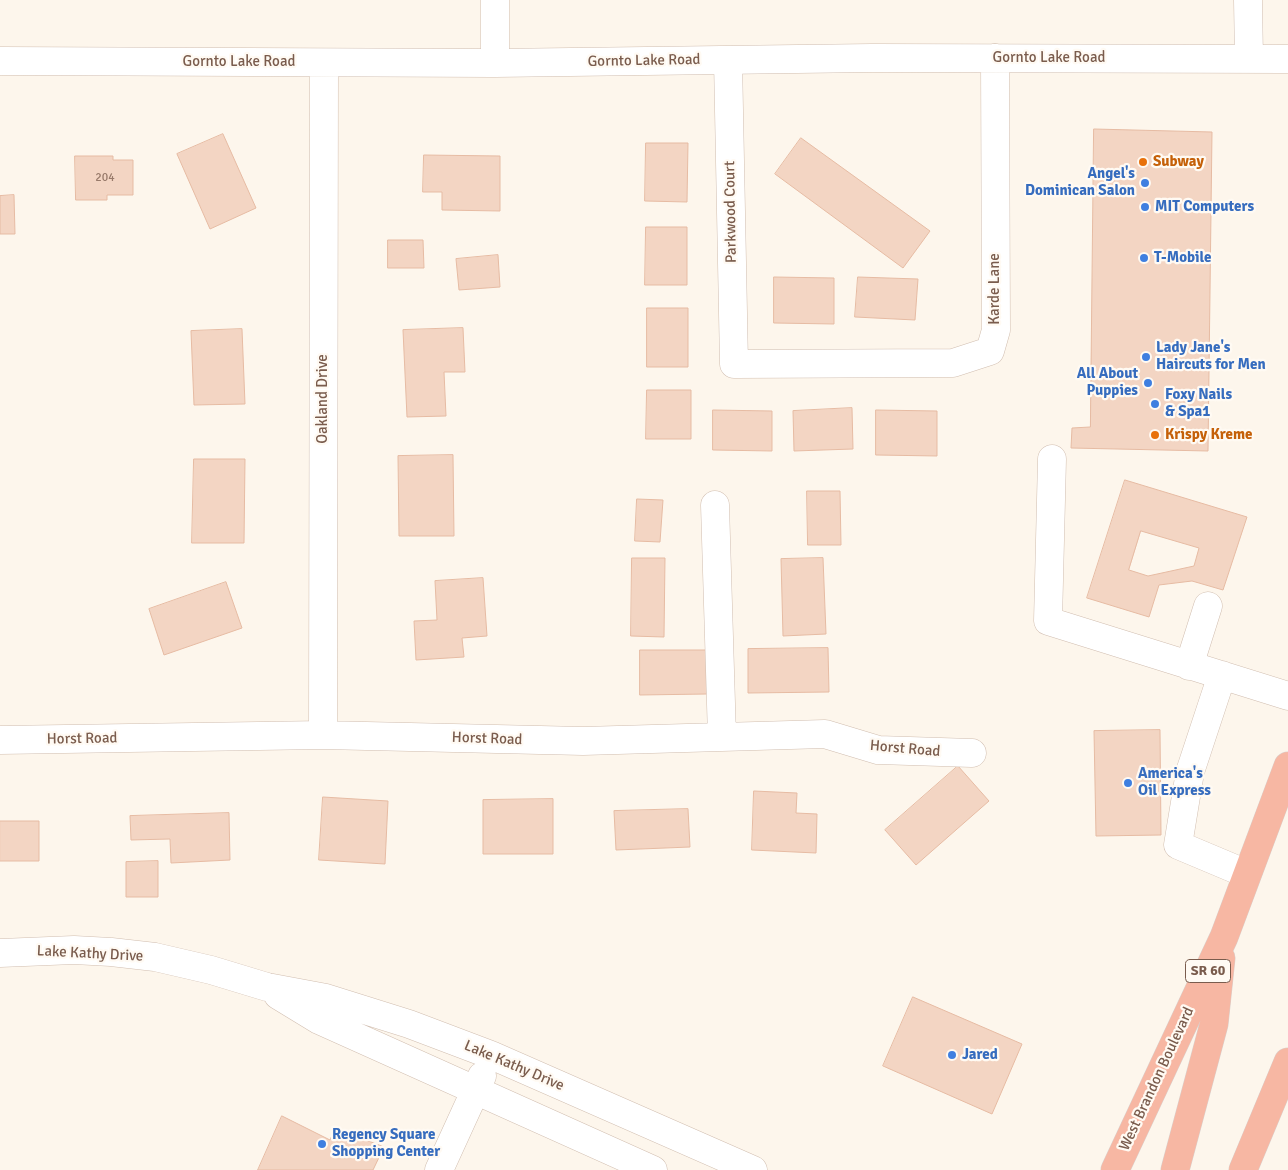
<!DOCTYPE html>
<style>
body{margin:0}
canvas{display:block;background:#fdf6ec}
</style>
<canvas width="1288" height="1170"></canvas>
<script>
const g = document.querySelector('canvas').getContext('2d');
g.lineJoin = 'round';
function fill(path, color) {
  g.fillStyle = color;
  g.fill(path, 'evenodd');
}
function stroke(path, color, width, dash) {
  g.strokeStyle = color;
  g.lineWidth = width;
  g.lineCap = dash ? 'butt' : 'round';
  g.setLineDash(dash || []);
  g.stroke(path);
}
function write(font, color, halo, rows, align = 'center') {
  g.font = font + ' Signika,sans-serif';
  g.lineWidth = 4.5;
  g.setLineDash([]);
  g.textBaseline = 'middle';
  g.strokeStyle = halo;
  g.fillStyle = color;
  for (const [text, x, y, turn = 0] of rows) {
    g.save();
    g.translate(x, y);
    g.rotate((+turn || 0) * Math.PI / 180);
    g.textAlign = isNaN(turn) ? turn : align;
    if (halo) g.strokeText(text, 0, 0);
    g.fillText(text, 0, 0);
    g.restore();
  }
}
const building = new Path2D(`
 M 1094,129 L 1212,132 L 1208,451 L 1071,448 L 1072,428 L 1090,427 Z
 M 223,134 L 256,208 L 210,229 L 177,154 Z
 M 801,138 L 930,231 L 903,268 L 775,174 Z
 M 646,143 L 688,143 L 687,202 L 645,201 Z
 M 424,155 L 500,156 L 500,211 L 442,210 L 442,192 L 423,192 Z
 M 75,156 L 113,156 L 113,160 L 133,160 L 133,195 L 107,195 L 107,200 L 76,200 Z
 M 14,195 L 15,234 L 0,234 L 0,196 Z
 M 646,227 L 687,227 L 687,285 L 645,285 Z
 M 388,240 L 423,240 L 424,268 L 388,268 Z
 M 498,255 L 500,287 L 459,290 L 456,259 Z
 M 774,277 L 834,278 L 834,324 L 774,323 Z
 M 858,277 L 918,279 L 915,320 L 855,317 Z
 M 647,308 L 688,308 L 688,367 L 647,367 Z
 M 463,328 L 465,372 L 444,372 L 446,416 L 407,417 L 403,330 Z
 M 242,329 L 245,404 L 194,405 L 191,331 Z
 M 647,390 L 691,390 L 691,439 L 646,439 Z
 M 852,408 L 853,449 L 794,451 L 793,411 Z
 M 713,410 L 772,411 L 772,451 L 713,450 Z
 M 876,410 L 937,411 L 937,456 L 876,455 Z
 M 453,455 L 454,536 L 399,536 L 398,456 Z
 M 194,459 L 245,459 L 244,543 L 192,543 Z
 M 1125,480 L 1247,517 L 1223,590 L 1192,581 L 1159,585 L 1149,617 L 1087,598 ZM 1141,531 L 1199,548 L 1194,566 L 1148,576 L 1129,570 Z
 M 807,491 L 840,491 L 841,545 L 808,545 Z
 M 637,499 L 663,500 L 660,542 L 635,541 Z
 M 632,558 L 665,558 L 664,637 L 631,636 Z
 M 823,558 L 826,634 L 783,636 L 781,559 Z
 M 483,578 L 487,636 L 462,638 L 464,657 L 416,660 L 414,621 L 437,620 L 435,581 Z
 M 226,582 L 242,628 L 164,655 L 149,609 Z
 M 828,648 L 829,692 L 748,693 L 748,649 Z
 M 640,650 L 707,650 L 707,694 L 640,695 Z
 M 1160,730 L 1161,835 L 1096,836 L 1094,731 Z
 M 958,766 L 989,801 L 916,865 L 885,830 Z
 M 754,791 L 797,793 L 796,813 L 817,814 L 816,853 L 752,850 Z
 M 323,797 L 388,801 L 385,864 L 319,860 Z
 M 553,799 L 553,854 L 483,854 L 483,800 Z
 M 688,809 L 690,847 L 616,850 L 614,811 Z
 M 229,813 L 230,860 L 171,863 L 170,839 L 131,840 L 130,816 Z
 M 0,821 L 39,821 L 39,861 L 0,861 Z
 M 158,861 L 158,897 L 126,897 L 126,862 Z
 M 913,997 L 1022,1044 L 992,1114 L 883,1066 Z
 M 282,1116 L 330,1140 L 335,1128 L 384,1147 L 373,1170 L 258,1170 Z`);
const minor = new Path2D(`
 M 495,0 L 495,63
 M 1248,0 L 1249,59
 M 728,60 L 734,364 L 953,363 L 990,351 L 996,330 L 995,58
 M 0,61 L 495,63 L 872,58 L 1288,59
 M 1052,459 L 1048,621 L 1288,696
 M 715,505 L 722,737
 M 1189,666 L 1208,606
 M 1222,675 L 1190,772 L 1178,845 L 1247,874
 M 323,735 L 324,63
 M 0,740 L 323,735 L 583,741 L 825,734 L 878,750 L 972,753
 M 0,953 L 74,950 L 111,952 L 155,957 L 211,970 L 267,987 L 326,998 L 409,1024 L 491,1055 L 753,1170
 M 278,995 L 319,1020 L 653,1170
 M 439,1170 L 482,1076`);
const highway = new Path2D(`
 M 1115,1170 L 1224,937 L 1288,766
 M 1175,1170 L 1214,1024 L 1221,958
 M 1243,1170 L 1288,1062`);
const markers = [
 [1143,162,5,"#e8710a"],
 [1145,183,5,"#3f7fe0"],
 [1145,207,5,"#3f7fe0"],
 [1144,258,5,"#3f7fe0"],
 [1146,357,5,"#3f7fe0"],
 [1148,383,5,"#3f7fe0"],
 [1155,404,5,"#3f7fe0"],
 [1155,435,5,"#e8710a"],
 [1128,783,5,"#3f7fe0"],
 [952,1055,5,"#3f7fe0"],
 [322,1144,5,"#3f7fe0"]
];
const numberNames = [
 ["204",105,178]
];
const shields = [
 [1208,971,45]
];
const shieldNames = [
 ["SR 60",1208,971]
];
const streetNames = [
 ["Gornto Lake Road",1049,58],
 ["Gornto Lake Road",644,61,-1],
 ["Gornto Lake Road",239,62],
 ["Parkwood Court",731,212,-91],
 ["Karde Lane",995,289,-90],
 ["Oakland Drive",323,399,-90],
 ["Horst Road",82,739,-1],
 ["Horst Road",487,739,2],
 ["Horst Road",905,749,5],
 ["Lake Kathy Drive",90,954,3],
 ["Lake Kathy Drive",514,1066,23],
 ["West Brandon Boulevard",1157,1079,-65]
];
const foodNames = [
 ["Subway",1153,162],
 ["Krispy Kreme",1165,435]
];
const shopNames = [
 ["Angel's",1135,174,"right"],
 ["Dominican Salon",1135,191,"right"],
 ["MIT Computers",1155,207],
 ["T-Mobile",1154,258],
 ["Lady Jane's",1156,348],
 ["Haircuts for Men",1156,365],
 ["All About",1138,374,"right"],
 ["Puppies",1138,391,"right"],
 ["Foxy Nails",1165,395],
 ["& Spa1",1165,412],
 ["America's",1138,774],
 ["Oil Express",1138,791],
 ["Jared",962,1055],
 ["Regency Square",332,1135],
 ["Shopping Center",332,1152]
];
fill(building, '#f3d5c3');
stroke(building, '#e6bba3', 1);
stroke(minor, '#d1beb0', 29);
stroke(highway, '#dad1cd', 29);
stroke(minor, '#fff', 28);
stroke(highway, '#f7b7a3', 28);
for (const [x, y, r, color] of markers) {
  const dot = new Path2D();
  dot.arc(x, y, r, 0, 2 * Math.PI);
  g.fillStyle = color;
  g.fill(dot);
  stroke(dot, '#fffaf3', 2);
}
write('12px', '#987a6a', null, numberNames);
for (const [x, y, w] of shields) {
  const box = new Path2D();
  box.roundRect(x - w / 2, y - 11.5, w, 23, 4);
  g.fillStyle = '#fffaf3';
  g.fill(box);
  stroke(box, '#7a5c4d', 1);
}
write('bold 14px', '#7a5c4d', null, shieldNames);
write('15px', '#7a5c4d', '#fffaf3', streetNames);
write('bold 15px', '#c56008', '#fffaf3', foodNames, 'left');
write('bold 15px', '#366cbe', '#fffaf3', shopNames, 'left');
</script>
